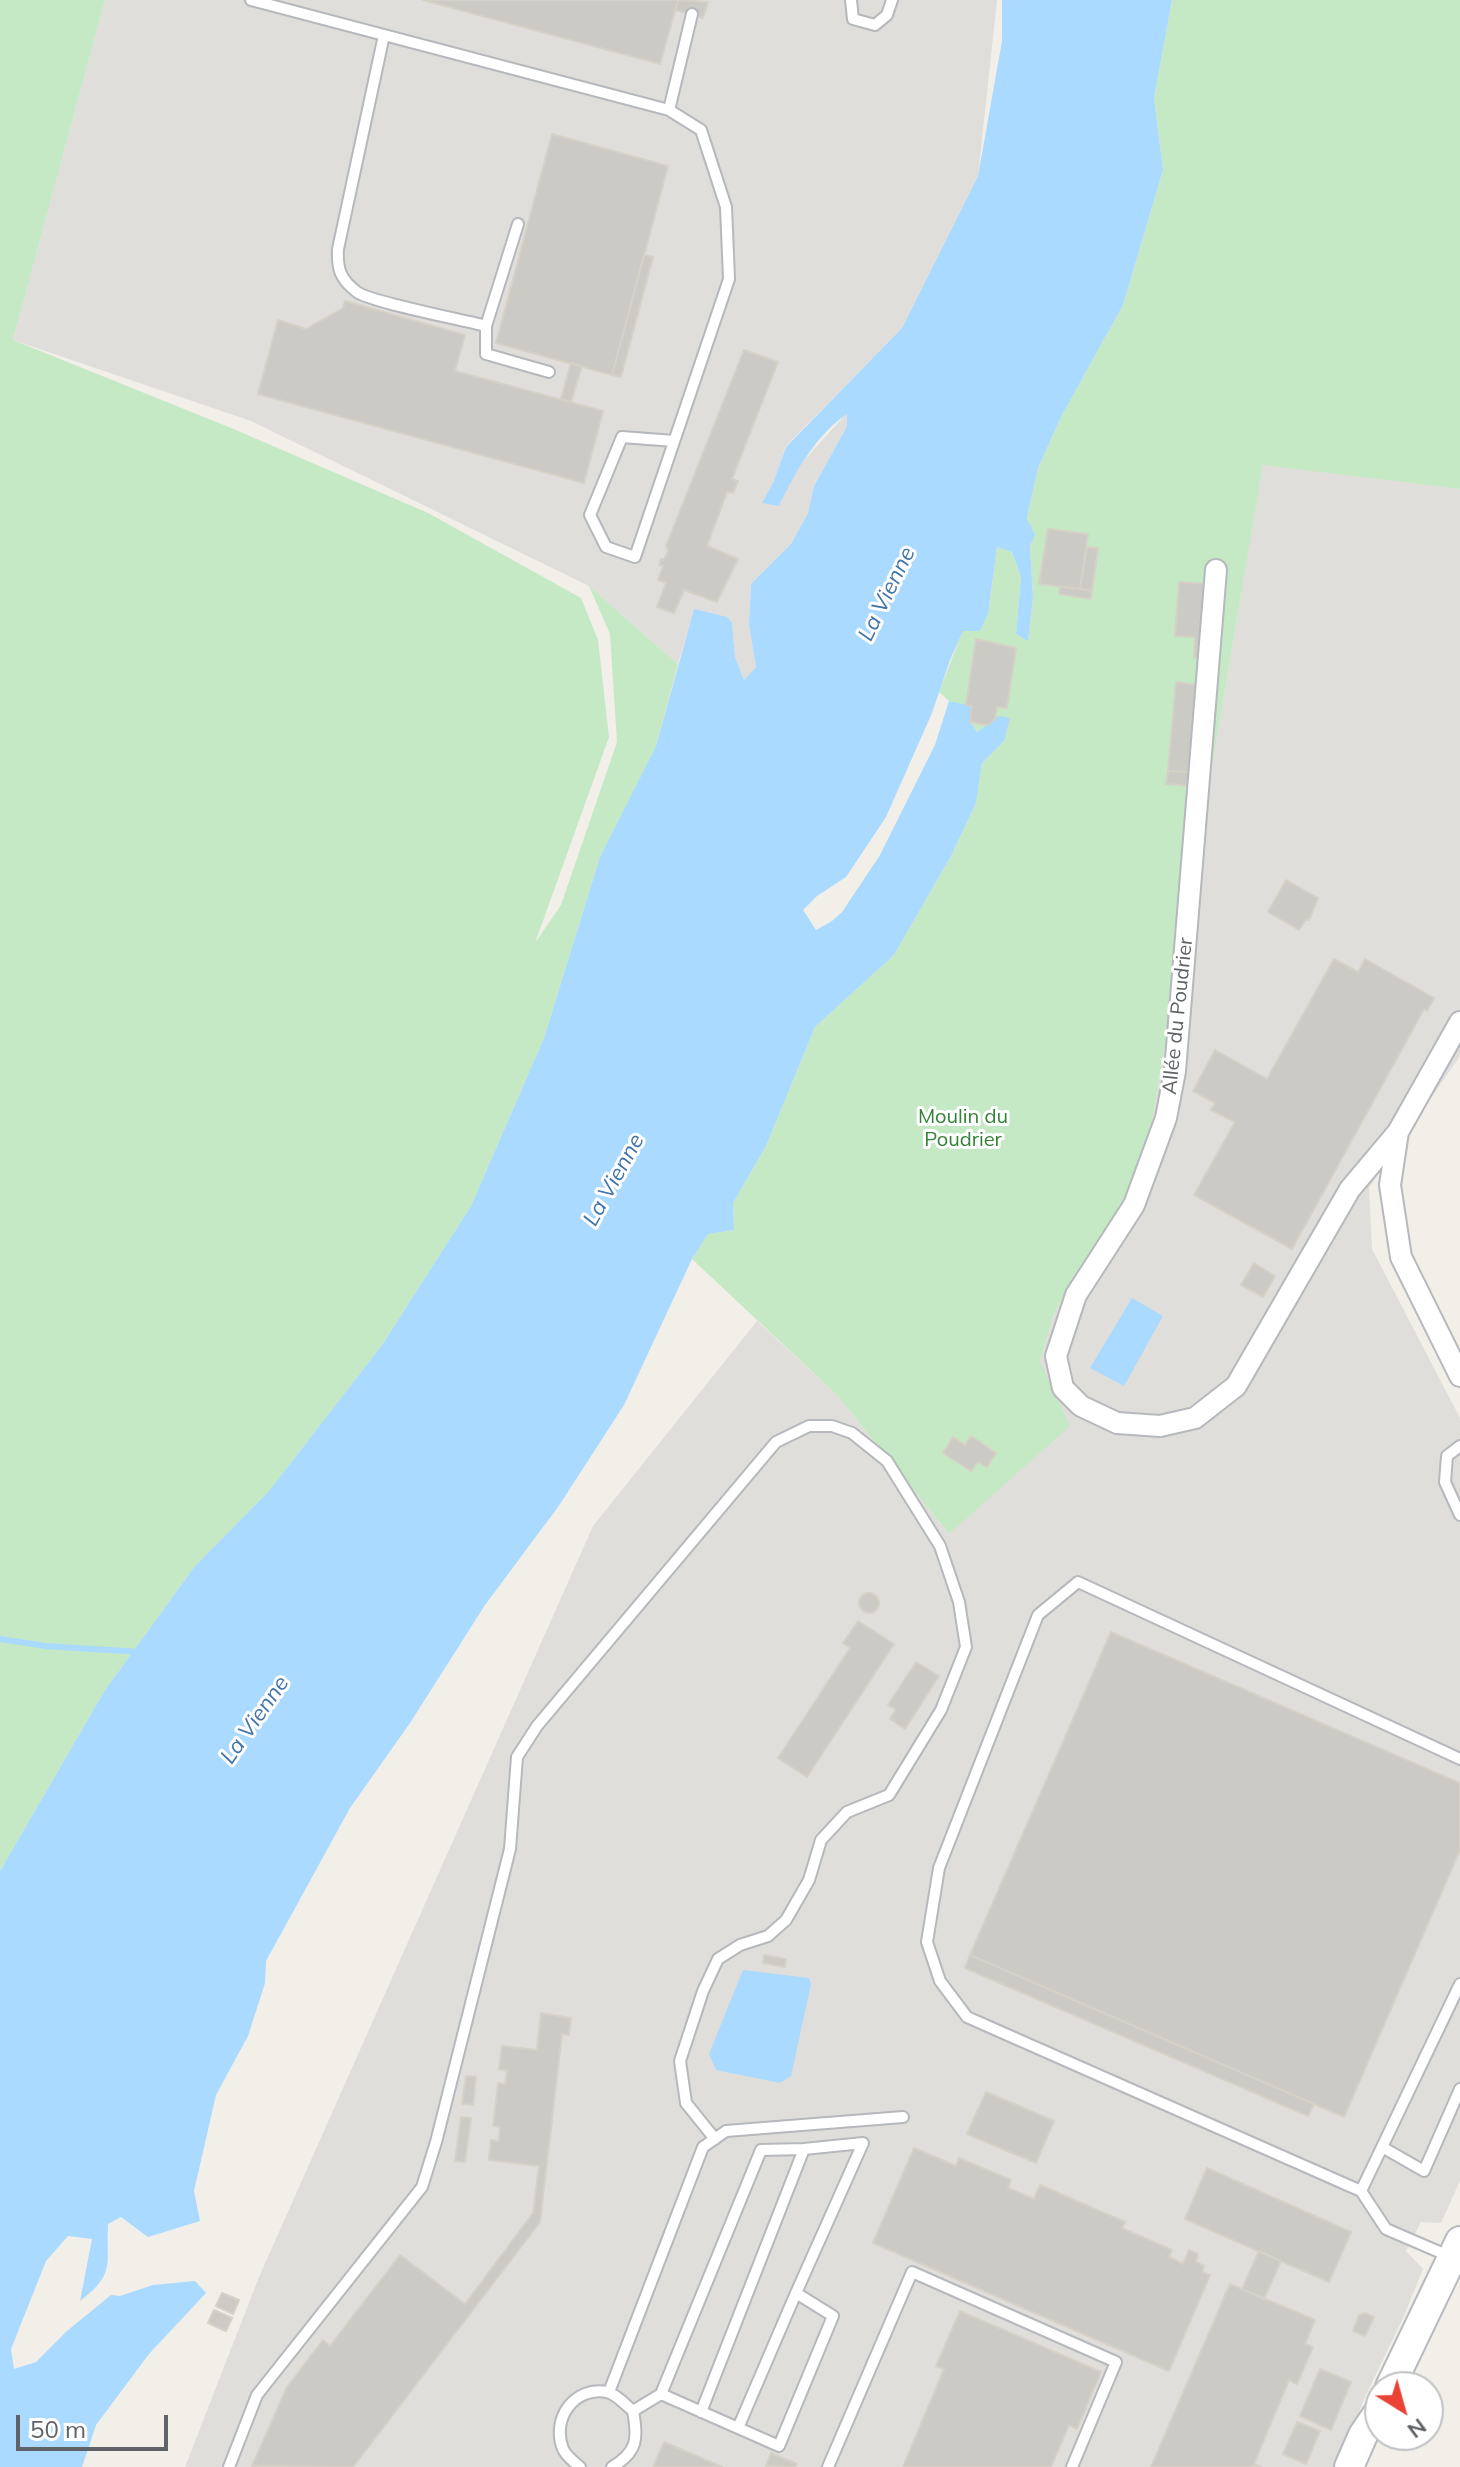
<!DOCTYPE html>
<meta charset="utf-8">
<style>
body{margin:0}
#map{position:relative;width:1460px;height:2467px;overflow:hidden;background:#f1efe8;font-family:Mulish,sans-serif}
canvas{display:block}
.north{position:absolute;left:1364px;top:2371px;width:80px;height:80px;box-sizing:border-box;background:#fff;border:2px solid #bfc1c3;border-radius:50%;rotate:143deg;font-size:22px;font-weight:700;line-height:32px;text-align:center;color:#5f6368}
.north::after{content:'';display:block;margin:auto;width:28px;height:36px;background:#ea4335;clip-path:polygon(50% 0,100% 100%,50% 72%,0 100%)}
.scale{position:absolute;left:16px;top:2415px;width:152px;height:36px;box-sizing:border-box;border:4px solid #5f6368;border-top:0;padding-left:10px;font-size:24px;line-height:28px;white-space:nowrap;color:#5f6368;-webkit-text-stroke:6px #fff;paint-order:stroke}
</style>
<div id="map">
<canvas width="1460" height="2467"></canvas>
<div class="north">N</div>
<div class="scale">50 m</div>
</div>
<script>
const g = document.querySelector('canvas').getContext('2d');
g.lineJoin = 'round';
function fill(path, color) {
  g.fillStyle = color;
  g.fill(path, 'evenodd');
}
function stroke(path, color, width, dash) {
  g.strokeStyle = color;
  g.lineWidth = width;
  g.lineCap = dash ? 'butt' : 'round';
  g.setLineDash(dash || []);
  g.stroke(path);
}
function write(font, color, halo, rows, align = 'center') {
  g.font = font + ' Mulish,sans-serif';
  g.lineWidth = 6;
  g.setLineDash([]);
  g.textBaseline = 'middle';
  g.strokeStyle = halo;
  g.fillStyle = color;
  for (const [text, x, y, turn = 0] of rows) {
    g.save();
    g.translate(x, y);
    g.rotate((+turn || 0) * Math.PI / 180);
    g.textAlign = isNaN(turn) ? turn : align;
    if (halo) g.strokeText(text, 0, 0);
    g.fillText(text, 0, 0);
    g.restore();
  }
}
const industrial = new Path2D(`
 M 105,0 L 997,0 L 978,176 L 902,328 L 786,446 L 773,483 L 763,503 L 779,505 L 797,468 L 847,413 L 847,426 L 814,486 L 808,513 L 791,544 L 751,584 L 749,625 L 756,667 L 744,680 L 735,657 L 732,623 L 694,610 L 678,664 L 589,586 L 251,421 L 13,340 Z
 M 1263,464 L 1460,489 L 1460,1056 L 1369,1188 L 1372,1249 L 1460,1418 L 1460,2181 L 1441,2223 L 1421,2222 L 1406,2251 L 1423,2269 L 1404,2316 L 1364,2399 L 1339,2467 L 185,2467 L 259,2277 L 593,1526 L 757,1321 L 836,1394 L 949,1534 L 1040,1362 L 1053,1316 L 1150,1133 Z`);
const green = new Path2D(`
 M 0,0 L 105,0 L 13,340 L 236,430 L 428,513 L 581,598 L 598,640 L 609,737 L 535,943 L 561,905 L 617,742 L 610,634 L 589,586 L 678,664 L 656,746 L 600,857 L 544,1038 L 471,1206 L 382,1345 L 269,1491 L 195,1566 L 105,1690 L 0,1871 Z
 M 1172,0 L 1460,0 L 1460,489 L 1263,465 L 1150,1133 L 1137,1173 L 1122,1208 L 1074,1276 L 1053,1316 L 1040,1362 L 1070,1426 L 949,1534 L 836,1394 L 692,1259 L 708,1234 L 734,1230 L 733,1203 L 766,1146 L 815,1027 L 894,955 L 951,856 L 976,803 L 982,763 L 1004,741 L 995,719 L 977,732 L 970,722 L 971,706 L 949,701 L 939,692 L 963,630 L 980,631 L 988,614 L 997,547 L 1012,552 L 1021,577 L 1016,634 L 1028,640 L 1033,598 L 1030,545 L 1034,535 L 1027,518 L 1038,468 L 1062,415 L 1123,305 L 1163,170 L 1154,98 Z`);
const water = new Path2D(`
 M 1002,0 L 1172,0 L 1154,98 L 1163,170 L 1123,305 L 1062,415 L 1038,468 L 1027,518 L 1035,535 L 1030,545 L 1033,598 L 1028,641 L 1016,634 L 1021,577 L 1012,552 L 997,547 L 988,614 L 980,631 L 963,631 L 950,660 L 932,713 L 886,817 L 846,877 L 817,896 L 803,910 L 816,930 L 832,921 L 842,912 L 880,855 L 935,745 L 949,701 L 972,706 L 970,722 L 977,732 L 999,716 L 1010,718 L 1004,741 L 982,763 L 976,803 L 951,856 L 894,955 L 815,1027 L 766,1146 L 733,1203 L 734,1230 L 708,1234 L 692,1259 L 624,1405 L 558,1507 L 485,1605 L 410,1723 L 350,1808 L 266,1961 L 265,1983 L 248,2036 L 216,2095 L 194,2191 L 200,2221 L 148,2237 L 121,2217 L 108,2224 C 106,2264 116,2274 80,2301 L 92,2239 L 68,2236 L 46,2261 L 11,2349 L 14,2369 L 36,2362 L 67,2331 L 111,2295 L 120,2296 L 153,2285 L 195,2281 L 206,2293 L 149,2354 L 96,2425 L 82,2467 L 0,2467 L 0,1871 L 105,1690 L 195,1566 L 269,1491 L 382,1345 L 471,1206 L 544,1038 L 600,857 L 656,746 L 694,609 L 727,617 L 732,623 L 735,657 L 744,680 L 756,667 L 749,625 L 751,584 L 791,544 L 808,513 L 814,486 L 847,426 L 847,414 C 816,435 795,472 779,506 L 762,503 L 773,483 L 786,447 L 902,328 L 978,176 L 1002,41 Z
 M 1132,1298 L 1163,1316 L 1124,1386 L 1090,1368 Z
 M 743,1970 L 809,1978 L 811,1984 L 791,2076 L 780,2083 L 716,2070 L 709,2054 Z`);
const stream = new Path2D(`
 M 0,1639 L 46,1646 L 140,1652`);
const building = new Path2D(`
 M 423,0 L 678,0 L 660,64 Z
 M 678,0 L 708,2 L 703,18 L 675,10 Z
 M 552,134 L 668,166 L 612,375 L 496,343 Z
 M 644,255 L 653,257 L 621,377 L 612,375 Z
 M 345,301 L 465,335 L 455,371 L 603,411 L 584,483 L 258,394 L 278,320 L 306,329 L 343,308 Z
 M 744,350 L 778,362 L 732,479 L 738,481 L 733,493 L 727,492 L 707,546 L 738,559 L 717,602 L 684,590 L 674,613 L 657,607 L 666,583 L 658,580 L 663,566 L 659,565 L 661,559 L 664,560 L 668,551 L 666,546 Z
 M 571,363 L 582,366 L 571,402 L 561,399 Z
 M 1048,529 L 1088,534 L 1080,589 L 1039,584 Z
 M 1087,547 L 1098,548 L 1092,591 L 1080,589 Z
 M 1179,582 L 1207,584 L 1200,656 L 1194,658 L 1195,637 L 1175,636 Z
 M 1060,586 L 1092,591 L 1091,599 L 1059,594 Z
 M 976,639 L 1016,648 L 1007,708 L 997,707 L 995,719 L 988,725 L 970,722 L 972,706 L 966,705 Z
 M 1176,682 L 1199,685 L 1191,772 L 1168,771 Z
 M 1168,771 L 1191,772 L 1190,786 L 1166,784 Z
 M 1286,880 L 1318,898 L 1309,920 L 1306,919 L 1299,930 L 1268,912 Z
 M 1334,959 L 1358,972 L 1365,959 L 1434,998 L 1427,1011 L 1424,1009 L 1292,1249 L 1194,1195 L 1235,1122 L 1211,1110 L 1215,1103 L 1193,1091 L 1215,1050 L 1267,1079 Z
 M 1254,1263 L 1275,1276 L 1263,1297 L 1241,1285 Z
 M 971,1436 L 996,1453 L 987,1467 L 978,1462 L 971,1471 L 943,1453 L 953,1437 L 965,1445 Z
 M859 1603a10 10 0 1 1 20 0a10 10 0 1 1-20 0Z
 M 858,1621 L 894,1644 L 807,1777 L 778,1758 L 850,1648 L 843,1643 Z
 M 1111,1632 L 1460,1783 L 1460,1850 L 1344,2117 L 970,1955 Z
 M 916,1662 L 939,1676 L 905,1729 L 890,1719 L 896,1710 L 888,1705 Z
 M 764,1955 L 786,1959 L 785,1967 L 763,1963 Z
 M 970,1955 L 1314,2104 L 1308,2116 L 965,1968 Z
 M 541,2013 L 571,2018 L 569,2035 L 562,2034 L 540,2222 L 353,2467 L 252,2466 L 287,2387 L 323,2340 L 330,2346 L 400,2255 L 465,2304 L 533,2213 L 539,2166 L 489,2160 L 491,2140 L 499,2141 L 500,2127 L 493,2126 L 498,2083 L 505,2084 L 507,2071 L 499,2069 L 502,2046 L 537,2050 Z
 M 466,2076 L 476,2077 L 473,2105 L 462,2104 Z
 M 986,2092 L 1054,2121 L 1036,2163 L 967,2134 Z
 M 461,2117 L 471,2118 L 465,2162 L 455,2161 Z
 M 914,2148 L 956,2166 L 959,2158 L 1011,2180 L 1008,2188 L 1034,2199 L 1040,2185 L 1125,2222 L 1122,2228 L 1172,2250 L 1169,2257 L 1183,2264 L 1189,2250 L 1198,2254 L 1196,2262 L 1204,2266 L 1202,2272 L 1210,2275 L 1169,2371 L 873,2243 Z
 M 1207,2168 L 1351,2232 L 1329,2282 L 1185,2219 Z
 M 1259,2251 L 1281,2261 L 1264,2299 L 1242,2289 Z
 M 1230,2284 L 1315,2320 L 1305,2344 L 1313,2347 L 1297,2384 L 1289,2380 L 1254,2464 L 1261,2467 L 1151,2467 Z
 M 222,2293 L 239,2300 L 233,2314 L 216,2306 Z
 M 214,2310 L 232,2318 L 226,2331 L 208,2323 Z
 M 960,2311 L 1101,2372 L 1077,2429 L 1069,2425 L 1051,2467 L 903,2467 L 944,2369 L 936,2366 Z
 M 1365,2313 L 1374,2317 L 1365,2336 L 1353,2331 L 1359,2315 Z
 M 1320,2369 L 1351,2382 L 1331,2430 L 1300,2416 Z
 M 1297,2422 L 1320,2431 L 1306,2464 L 1283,2454 Z
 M 664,2442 L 722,2467 L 653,2467 Z
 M 771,2453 L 797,2464 L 795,2467 L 766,2466 Z`);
const service = new Path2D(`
 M 251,0 L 669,110 L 701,130 L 726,207 L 729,279 L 635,557 L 606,547 L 590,515 L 622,437 L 674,441
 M 851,0 L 853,19 L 875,25 L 887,15 L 892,0
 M 384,35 L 338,249 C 337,269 340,279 357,292 C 370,302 464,320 486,326
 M 669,110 L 692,14
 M 518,224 L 486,326 L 486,354 L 549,372
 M 1460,1446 L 1447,1456 L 1445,1482 L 1460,1515
 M 1382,2147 L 1424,2171 L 1460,2089
 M 1361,2191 L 1460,1984
 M 1451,2257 L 1386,2229 L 1361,2191 L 967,2017 L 940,1981 L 927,1942 L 939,1868 L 1038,1615 L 1078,1582 L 1460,1759
 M 796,2293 L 863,2143 L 804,2149
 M 609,2392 L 703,2147 L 726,2131 L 903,2117
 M 661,2394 L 761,2150 L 804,2149 L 701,2412
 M 633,2411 L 661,2394 L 779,2446 L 833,2316 L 796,2293 L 738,2428
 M 229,2467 L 257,2395 L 422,2187 L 436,2142 L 510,1849 L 517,1757 L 537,1726 L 776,1442 L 809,1426 L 832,1426 L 852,1433 L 887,1461 L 940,1546 L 959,1602 L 966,1647 L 941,1710 L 889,1795 L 847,1812 L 821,1840 L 809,1880 L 786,1920 L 768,1936 L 740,1945 L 718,1959 L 703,1991 L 680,2061 L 686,2103 L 715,2139
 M 580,2467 C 574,2462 566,2456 563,2449 C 551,2419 574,2386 607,2392 C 616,2394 626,2405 633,2411 C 638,2438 638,2452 612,2467
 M 828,2467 L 912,2272 L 1116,2362 L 1072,2467`);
const minor = new Path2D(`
 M 1216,570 L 1175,1071 L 1166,1118 L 1134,1205 L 1076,1295 L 1056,1356 L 1063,1388 L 1081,1406 L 1117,1423 L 1160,1426 L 1195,1418 L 1236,1386 L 1350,1189 L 1398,1132 L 1460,1022
 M 1398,1132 L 1390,1185 L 1401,1257 L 1460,1376`);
const secondary = new Path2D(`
 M 1390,2387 L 1460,2241
 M 1349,2467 L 1363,2435 L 1380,2410`);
const streetNames = [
 ["Allée du Poudrier",1178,1016,-84]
];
const parkNames = [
 ["Moulin du",963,1117],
 ["Poudrier",963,1140]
];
const waterNames = [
 ["La Vienne",887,594,-64],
 ["La Vienne",614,1180,-61],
 ["La Vienne",255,1720,-55]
];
fill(industrial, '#e0deda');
fill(green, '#c5e8c5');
fill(water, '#aadaff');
stroke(stream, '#aadaff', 6);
fill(building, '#cccac5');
stroke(building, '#d6d1c6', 2);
stroke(service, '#b5b8bc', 14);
stroke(minor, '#b5b8bc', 24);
stroke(secondary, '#b6babf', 32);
stroke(service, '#fff', 10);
stroke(minor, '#fff', 20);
stroke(secondary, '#fff', 28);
write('20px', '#5f6368', '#fff', streetNames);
write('20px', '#348238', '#fff', parkNames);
write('italic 22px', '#4174aa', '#fff', waterNames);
</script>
